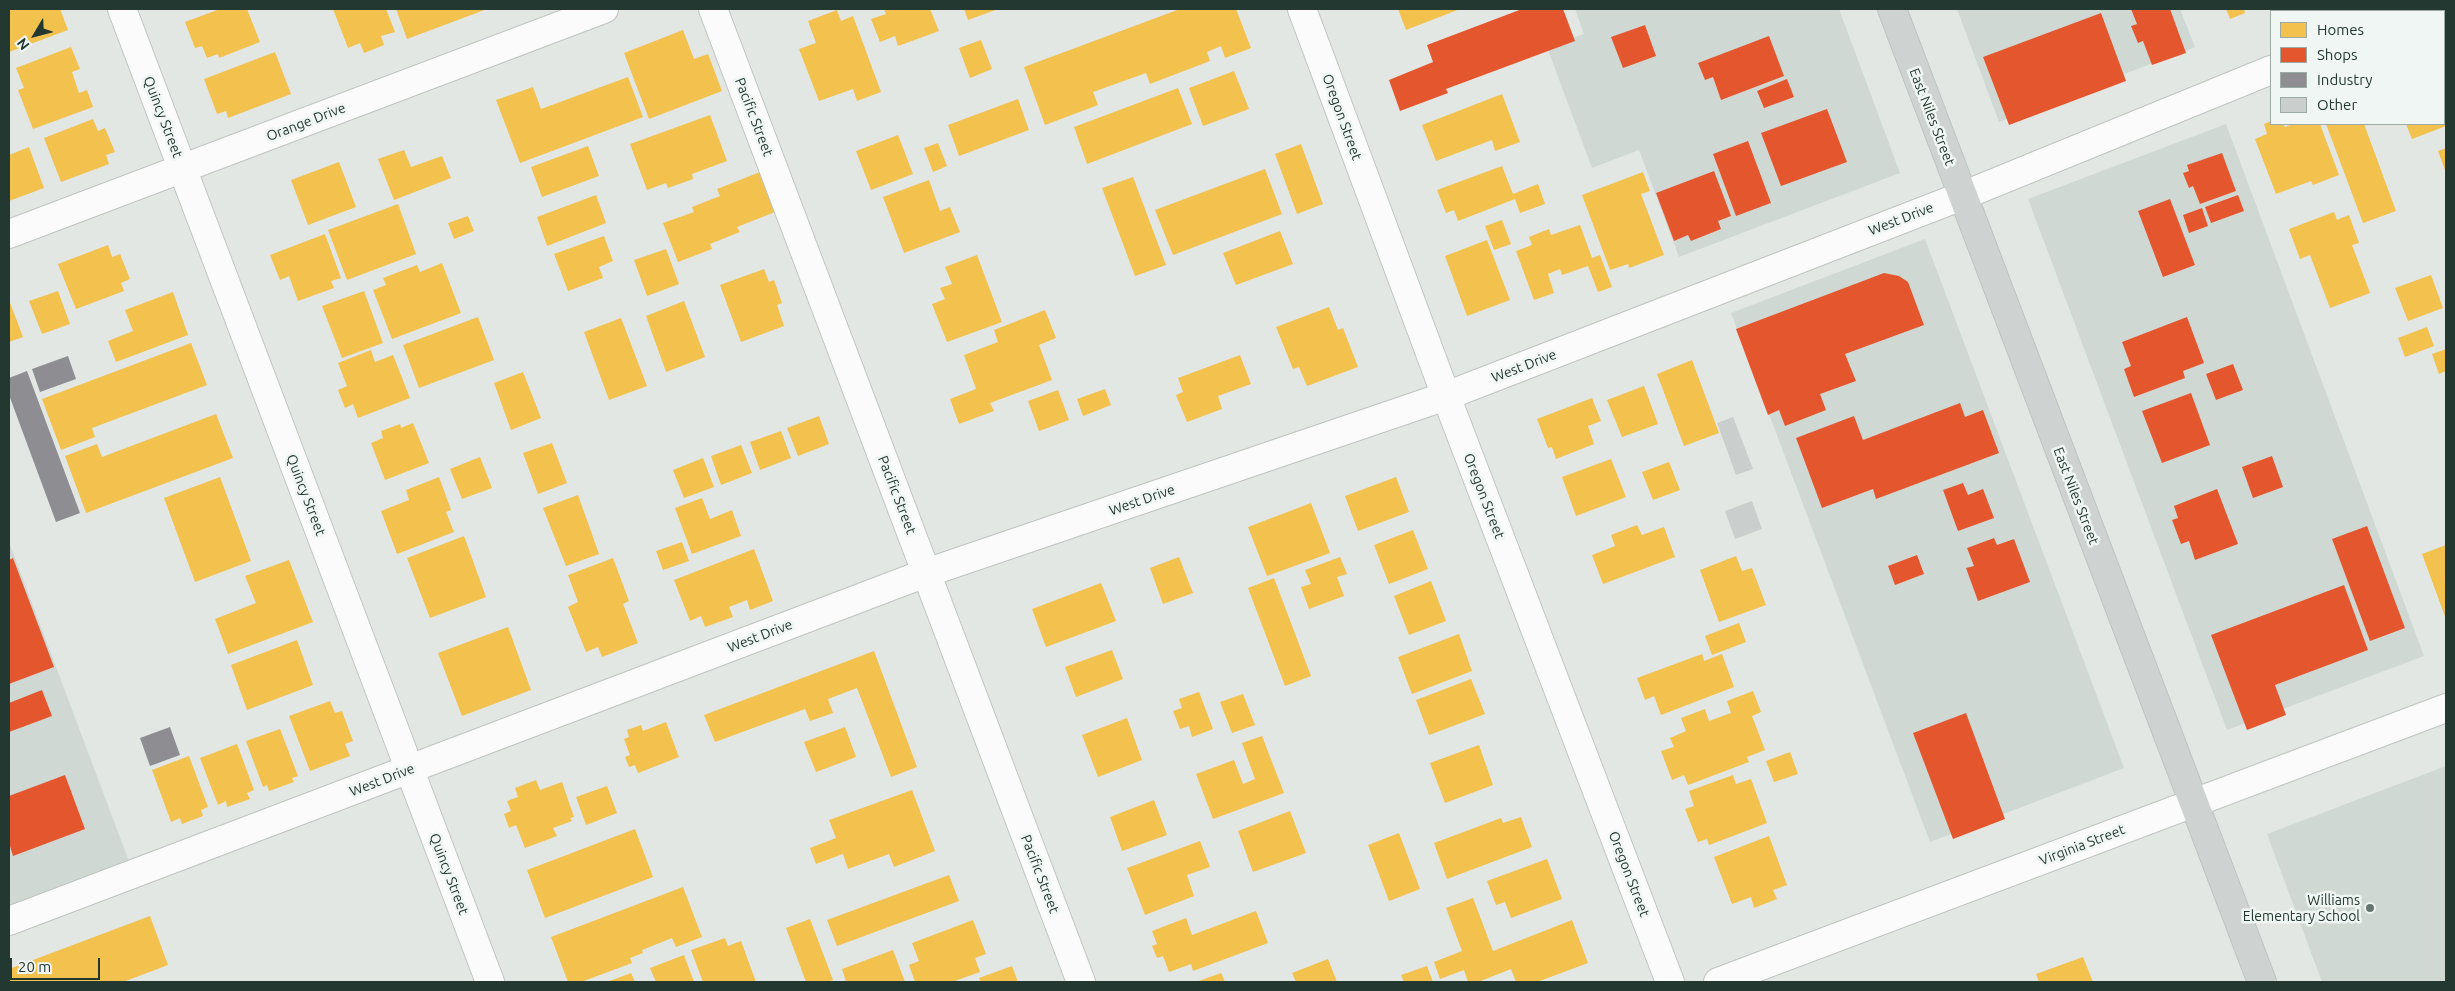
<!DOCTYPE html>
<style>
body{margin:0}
#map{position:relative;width:2455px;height:991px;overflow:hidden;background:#e2e7e4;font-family:Ubuntu,sans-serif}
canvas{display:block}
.frame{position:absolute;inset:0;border:10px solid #233830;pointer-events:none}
.legend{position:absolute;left:2270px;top:10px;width:175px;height:115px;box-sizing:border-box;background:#f0f6f3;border:1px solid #9eaaa5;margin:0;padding:6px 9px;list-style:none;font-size:15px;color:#233830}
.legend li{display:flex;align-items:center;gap:10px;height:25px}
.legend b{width:25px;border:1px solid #9eaaa5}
.north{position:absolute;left:10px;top:10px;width:50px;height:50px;-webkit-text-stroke:4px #f0f6f3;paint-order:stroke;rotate:233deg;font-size:14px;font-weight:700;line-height:20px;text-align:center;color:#233830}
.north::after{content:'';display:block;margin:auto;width:18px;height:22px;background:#233830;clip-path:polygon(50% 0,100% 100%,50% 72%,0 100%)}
.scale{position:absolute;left:10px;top:958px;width:90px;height:22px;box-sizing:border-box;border:2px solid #233830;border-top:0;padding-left:6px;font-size:15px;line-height:18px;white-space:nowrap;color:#233830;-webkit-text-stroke:4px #f0f6f3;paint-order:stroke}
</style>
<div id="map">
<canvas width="2455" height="991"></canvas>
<div class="frame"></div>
<ul class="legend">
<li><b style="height:14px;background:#f2c14e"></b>Homes</li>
<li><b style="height:14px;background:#e4572e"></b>Shops</li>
<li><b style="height:14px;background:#8d8d92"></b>Industry</li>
<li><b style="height:14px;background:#cacecc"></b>Other</li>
</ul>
<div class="north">N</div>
<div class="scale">20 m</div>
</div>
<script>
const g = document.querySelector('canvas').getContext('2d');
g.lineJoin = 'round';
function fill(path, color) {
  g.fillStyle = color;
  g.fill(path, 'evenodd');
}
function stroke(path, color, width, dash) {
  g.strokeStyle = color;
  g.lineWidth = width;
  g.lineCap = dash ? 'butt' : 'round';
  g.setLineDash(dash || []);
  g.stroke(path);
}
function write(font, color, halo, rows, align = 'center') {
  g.font = font + ' Ubuntu,sans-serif';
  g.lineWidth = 5;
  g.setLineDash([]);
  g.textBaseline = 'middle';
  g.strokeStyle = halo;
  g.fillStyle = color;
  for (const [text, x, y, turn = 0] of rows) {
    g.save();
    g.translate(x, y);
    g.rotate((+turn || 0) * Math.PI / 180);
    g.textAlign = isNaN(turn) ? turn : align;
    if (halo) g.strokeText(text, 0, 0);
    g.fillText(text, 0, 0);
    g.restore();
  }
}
const built = new Path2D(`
 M 1575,9 L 1839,9 L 1900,173 L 1679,257 L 1639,150 L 1592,168 L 1547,47 L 1584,34 Z
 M 1957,9 L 2180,9 L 2195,47 L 1999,122 Z
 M 2226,124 L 2424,656 L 2227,730 L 2028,199 Z
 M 1925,239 L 2124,768 L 1930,842 L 1731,313 Z
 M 9,542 L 130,864 L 9,909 Z
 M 2446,766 L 2446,982 L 2322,982 L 2267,834 Z`);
const homes = new Path2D(`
 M 9,9 L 60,9 L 68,30 L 9,52 Z
 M 220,9 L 247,9 L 260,42 L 219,58 L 218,54 L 207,58 L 202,46 L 195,48 L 185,22 Z
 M 333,9 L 386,9 L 395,32 L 381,36 L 384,45 L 364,53 L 360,43 L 348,48 Z
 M 396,9 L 487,9 L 407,39 Z
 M 884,9 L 930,9 L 939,31 L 898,46 L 895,36 L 880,42 L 871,19 L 886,14 Z
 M 964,9 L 998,9 L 968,20 Z
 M 1180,9 L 1236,9 L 1251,48 L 1225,58 L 1221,46 L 1207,52 L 1210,61 L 1150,84 L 1146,73 L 1093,92 L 1098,105 L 1045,125 L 1024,67 Z
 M 1398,9 L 1460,9 L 1406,30 Z
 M 2226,9 L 2244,9 L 2245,13 L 2230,19 Z
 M 837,10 L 841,21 L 853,16 L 881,92 L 857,101 L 853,89 L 819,101 L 799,49 L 816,43 L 808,21 Z
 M 683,30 L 694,59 L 708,54 L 722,91 L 649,119 L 624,53 Z
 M 981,40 L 992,69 L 970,78 L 959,48 Z
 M 71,47 L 80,69 L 72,72 L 79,93 L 87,90 L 93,107 L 33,129 L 18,90 L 24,88 L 16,68 Z
 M 275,52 L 291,94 L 228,118 L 226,111 L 217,114 L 204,79 Z
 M 1234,71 L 1249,109 L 1203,126 L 1189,88 Z
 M 2446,76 L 2446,126 L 2412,139 L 2406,124 L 2444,124 L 2444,77 Z
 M 628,77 L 643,117 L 520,163 L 496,100 L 533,87 L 541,109 Z
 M 1178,88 L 1192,124 L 1087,164 L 1074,127 Z
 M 1502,94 L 1520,142 L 1495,151 L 1492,140 L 1436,161 L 1422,125 Z
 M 1018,99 L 1029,130 L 959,156 L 948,125 Z
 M 710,115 L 727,161 L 692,174 L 693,179 L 668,188 L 666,183 L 647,190 L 630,144 Z
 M 93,119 L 98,131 L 105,128 L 115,152 L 106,155 L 109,164 L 61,182 L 44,138 Z
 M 2271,121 L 2271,124 L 2283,124 L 2285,127 L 2293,124 L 2320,124 L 2339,175 L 2313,185 L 2311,181 L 2276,194 L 2255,139 L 2267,134 L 2264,124 Z
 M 2326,124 L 2364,124 L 2396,211 L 2363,223 Z
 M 898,135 L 913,174 L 871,190 L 856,151 Z
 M 938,143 L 947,166 L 933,172 L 924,148 Z
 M 1301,144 L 1323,204 L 1297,214 L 1275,154 Z
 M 588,146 L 599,176 L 542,197 L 531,167 Z
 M 29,147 L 44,188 L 9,201 L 9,155 Z
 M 2446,148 L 2446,173 L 2438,151 Z
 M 404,150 L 411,167 L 442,156 L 451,178 L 394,200 L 378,159 Z
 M 339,162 L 356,207 L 308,225 L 291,180 Z
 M 1502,166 L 1513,194 L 1538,184 L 1545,204 L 1520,213 L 1515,199 L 1458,221 L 1454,210 L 1446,213 L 1437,190 Z
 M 1265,169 L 1282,214 L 1173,255 L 1155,210 Z
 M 760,172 L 775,212 L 737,227 L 740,232 L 710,244 L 712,249 L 678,262 L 663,223 L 694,212 L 692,207 L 720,196 L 717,189 Z
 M 1643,172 L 1650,191 L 1641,194 L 1664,255 L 1629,268 L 1628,264 L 1610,270 L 1582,195 Z
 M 1133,177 L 1166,265 L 1135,276 L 1102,188 Z
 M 929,180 L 940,211 L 950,207 L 960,232 L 904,253 L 883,197 Z
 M 596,195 L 606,223 L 547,246 L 537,217 Z
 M 398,204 L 416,254 L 347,280 L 328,230 Z
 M 2334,212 L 2337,220 L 2349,215 L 2359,243 L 2352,245 L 2370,293 L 2330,308 L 2310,255 L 2300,259 L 2289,229 Z
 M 468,216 L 474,231 L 454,239 L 448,223 Z
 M 1502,220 L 1511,244 L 1494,250 L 1485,226 Z
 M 1580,225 L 1592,258 L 1600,255 L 1612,287 L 1598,292 L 1588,266 L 1562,275 L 1560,269 L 1548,274 L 1554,293 L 1534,300 L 1516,251 L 1532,245 L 1529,237 L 1549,229 L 1551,235 Z
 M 1280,231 L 1293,264 L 1236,285 L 1223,253 Z
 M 325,234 L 341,278 L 331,281 L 334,288 L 298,301 L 289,276 L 280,280 L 270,255 Z
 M 604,236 L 613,261 L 599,267 L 603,278 L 568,291 L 554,254 Z
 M 1487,240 L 1510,300 L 1467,316 L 1445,256 Z
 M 108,245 L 112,257 L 120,254 L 130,279 L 121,283 L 124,291 L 76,309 L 58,264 Z
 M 666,249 L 679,284 L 647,296 L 634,260 Z
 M 977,255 L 1002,322 L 947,342 L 932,304 L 945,299 L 940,288 L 952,284 L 945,267 Z
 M 442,263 L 461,313 L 392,339 L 373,290 L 386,285 L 383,278 L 417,265 L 420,272 Z
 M 764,269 L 769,282 L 774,280 L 782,303 L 777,305 L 784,326 L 741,342 L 720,285 Z
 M 2431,275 L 2443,308 L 2408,321 L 2395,288 Z
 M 58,291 L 70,324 L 42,334 L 29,301 Z
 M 364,291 L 383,343 L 342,358 L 322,306 Z
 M 173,292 L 188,335 L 116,362 L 108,341 L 133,331 L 125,310 Z
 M 9,300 L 23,337 L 9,342 Z
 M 684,301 L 705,357 L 666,372 L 646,316 Z
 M 1329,307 L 1338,330 L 1343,328 L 1358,367 L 1307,386 L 1299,367 L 1293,369 L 1276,327 Z
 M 1045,310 L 1056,338 L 1039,345 L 1052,380 L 990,403 L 994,411 L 959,424 L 950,399 L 976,389 L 964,355 L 998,342 L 994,330 Z
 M 478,317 L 494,360 L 419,388 L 403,345 Z
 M 621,318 L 647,386 L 609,400 L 584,332 Z
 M 2427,327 L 2434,346 L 2405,357 L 2398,338 Z
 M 191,343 L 207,385 L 92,428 L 95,437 L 61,450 L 42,399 Z
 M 2446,349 L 2446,371 L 2439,374 L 2432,354 Z
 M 371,350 L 375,362 L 393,355 L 410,398 L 358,418 L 353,404 L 345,408 L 338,390 L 347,386 L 338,363 Z
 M 1240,355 L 1251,384 L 1218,396 L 1222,409 L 1187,422 L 1176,395 L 1183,392 L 1178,378 Z
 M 1692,360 L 1719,433 L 1684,446 L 1657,374 Z
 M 523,372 L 541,418 L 511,430 L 494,383 Z
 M 1644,386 L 1658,424 L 1622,437 L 1607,400 Z
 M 1105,389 L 1111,405 L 1083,416 L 1077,399 Z
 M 1058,390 L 1069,420 L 1039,431 L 1028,401 Z
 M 1592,398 L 1601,421 L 1588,426 L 1594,444 L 1556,459 L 1552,447 L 1548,448 L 1537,419 Z
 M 216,414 L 233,458 L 86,513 L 65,456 L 97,444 L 102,457 Z
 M 819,416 L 829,444 L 798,456 L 787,428 Z
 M 413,423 L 429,463 L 385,480 L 371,443 L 383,438 L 381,431 L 400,424 L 401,428 Z
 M 781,431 L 791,458 L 760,470 L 750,442 Z
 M 552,443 L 567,483 L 538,494 L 523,453 Z
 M 741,445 L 752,473 L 721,485 L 711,456 Z
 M 480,457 L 492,488 L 462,499 L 450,469 Z
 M 703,458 L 714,487 L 684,498 L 673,470 Z
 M 1611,459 L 1626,497 L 1576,516 L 1562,477 Z
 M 1669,462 L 1680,490 L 1653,500 L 1642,472 Z
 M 220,477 L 251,561 L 195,582 L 164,498 Z
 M 439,477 L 451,510 L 446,512 L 454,532 L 397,554 L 381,511 L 409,500 L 406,490 Z
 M 1396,477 L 1409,512 L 1358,531 L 1345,496 Z
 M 578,495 L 599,554 L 566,566 L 543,508 Z
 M 702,498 L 710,519 L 732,510 L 741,536 L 692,554 L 675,508 Z
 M 1311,503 L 1330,553 L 1267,576 L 1248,527 Z
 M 1637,525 L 1642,535 L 1664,527 L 1675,557 L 1603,584 L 1592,555 L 1615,546 L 1611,535 Z
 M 1413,530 L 1428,569 L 1389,584 L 1374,545 Z
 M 464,536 L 486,597 L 430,618 L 407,558 Z
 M 682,542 L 689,561 L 663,570 L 656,551 Z
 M 2446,545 L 2446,619 L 2422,554 Z
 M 754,549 L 773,601 L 750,610 L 747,600 L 729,607 L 733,617 L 705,627 L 701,616 L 690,621 L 674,580 Z
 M 1736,556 L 1742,571 L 1752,568 L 1766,605 L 1719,622 L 1700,570 Z
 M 1179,557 L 1193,593 L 1163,604 L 1150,568 Z
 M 1340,557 L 1347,574 L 1337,577 L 1344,596 L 1309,609 L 1301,587 L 1311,584 L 1305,570 Z
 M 613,558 L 629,601 L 623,604 L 638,643 L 602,657 L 598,647 L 586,652 L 568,607 L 578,602 L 568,575 Z
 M 289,560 L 313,622 L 228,654 L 215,619 L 256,603 L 245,576 Z
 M 1274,578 L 1311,676 L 1285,686 L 1248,588 Z
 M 1431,581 L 1446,621 L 1409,635 L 1394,596 Z
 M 1101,583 L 1116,621 L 1046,647 L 1032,609 Z
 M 1739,623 L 1746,642 L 1712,655 L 1705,636 Z
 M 508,627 L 531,690 L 462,716 L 438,653 Z
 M 1459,634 L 1472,671 L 1412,694 L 1398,657 Z
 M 297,640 L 313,685 L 247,710 L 231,665 Z
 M 1112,650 L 1123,679 L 1076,697 L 1065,667 Z
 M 874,651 L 917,767 L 891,777 L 857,688 L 828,699 L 833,713 L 810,721 L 805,709 L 715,742 L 704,715 Z
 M 1702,654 L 1704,661 L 1722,654 L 1734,687 L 1661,715 L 1654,696 L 1645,700 L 1637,678 Z
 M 1471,679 L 1485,714 L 1429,735 L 1416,700 Z
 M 1753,691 L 1761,712 L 1752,716 L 1765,750 L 1747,757 L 1749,762 L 1688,785 L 1684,775 L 1672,780 L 1661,751 L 1674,747 L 1670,738 L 1686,731 L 1681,718 L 1705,709 L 1709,721 L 1731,713 L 1727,701 Z
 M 1199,692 L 1213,729 L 1192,737 L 1189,726 L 1180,729 L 1173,711 L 1182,708 L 1179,699 Z
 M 1243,694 L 1255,725 L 1232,733 L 1220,702 Z
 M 330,701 L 335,713 L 342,711 L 353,741 L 345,744 L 350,756 L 310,771 L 289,716 Z
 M 1127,718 L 1142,760 L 1098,777 L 1082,735 Z
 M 666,722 L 679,757 L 638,773 L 635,765 L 629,767 L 625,757 L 630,755 L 624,739 L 629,737 L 627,730 L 641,725 L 643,731 Z
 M 845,727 L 856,757 L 816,772 L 804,742 Z
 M 280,729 L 298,776 L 292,778 L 294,782 L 269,791 L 267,785 L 263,787 L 246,741 Z
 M 1262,736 L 1284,793 L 1213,819 L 1196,774 L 1234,760 L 1243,784 L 1255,779 L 1242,743 Z
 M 237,744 L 254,790 L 247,793 L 250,799 L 227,807 L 226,801 L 218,805 L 200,758 Z
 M 1479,745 L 1493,785 L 1445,803 L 1430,763 Z
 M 1790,752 L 1798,774 L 1774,782 L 1766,761 Z
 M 189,756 L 208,807 L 201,810 L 203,816 L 182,824 L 180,818 L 171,822 L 152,770 Z
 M 1733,775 L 1736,784 L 1751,779 L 1767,823 L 1709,845 L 1707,839 L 1698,842 L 1685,809 L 1694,806 L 1689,791 Z
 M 536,780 L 540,790 L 562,782 L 574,817 L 570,818 L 572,821 L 553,828 L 557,836 L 525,848 L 516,825 L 509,828 L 504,814 L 511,811 L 507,801 L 518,797 L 515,788 Z
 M 607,786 L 617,813 L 586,825 L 576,797 Z
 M 912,790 L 935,851 L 894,867 L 889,854 L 848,869 L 843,854 L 816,864 L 810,848 L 836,838 L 829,820 Z
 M 1154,800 L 1167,835 L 1122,851 L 1110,817 Z
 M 1290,811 L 1306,853 L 1253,872 L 1238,831 Z
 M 1521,817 L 1532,847 L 1447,879 L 1434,843 L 1501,818 L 1503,823 Z
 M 635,829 L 653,877 L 545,918 L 527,870 Z
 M 1399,833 L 1420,889 L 1389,901 L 1368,845 Z
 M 1769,836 L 1787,885 L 1773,890 L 1777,899 L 1754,908 L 1751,897 L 1732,904 L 1714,857 Z
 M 1200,841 L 1210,867 L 1187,875 L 1194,896 L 1145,915 L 1127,868 Z
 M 1547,859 L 1562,899 L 1511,918 L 1505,902 L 1496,905 L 1487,881 Z
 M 949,875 L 959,901 L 837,946 L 827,920 Z
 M 683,887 L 702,937 L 676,947 L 672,938 L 642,950 L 643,953 L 630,958 L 632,963 L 581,982 L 568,982 L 551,937 Z
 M 1473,898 L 1493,951 L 1572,920 L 1588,963 L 1537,982 L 1516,982 L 1511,969 L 1478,982 L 1468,982 L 1464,970 L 1440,979 L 1434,962 L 1462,951 L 1446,908 Z
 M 1256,911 L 1268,943 L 1193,971 L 1191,964 L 1169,972 L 1163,956 L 1157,958 L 1152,946 L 1157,944 L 1152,931 L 1186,918 L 1192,935 Z
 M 150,916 L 168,965 L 123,982 L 9,982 L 9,969 Z
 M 810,919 L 833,980 L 827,982 L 806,982 L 786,928 Z
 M 973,920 L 986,954 L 975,958 L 980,972 L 952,982 L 915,982 L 909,965 L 919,961 L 912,943 Z
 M 725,938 L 728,946 L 741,941 L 756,982 L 703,982 L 691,950 Z
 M 893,950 L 905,982 L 846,982 L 842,969 Z
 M 684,955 L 694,982 L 656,982 L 650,968 Z
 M 2083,957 L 2093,982 L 2039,982 L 2036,974 Z
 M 1328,959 L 1337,982 L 1296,982 L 1292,973 Z
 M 1012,966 L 1018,982 L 981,982 L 979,978 Z
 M 1427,966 L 1433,982 L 1404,982 L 1401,975 Z
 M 631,973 L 635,982 L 607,982 Z
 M 1221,973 L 1225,982 L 1196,982 Z`);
const shops = new Path2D(`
 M 1522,9 L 1563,9 L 1575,41 L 1446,89 L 1448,93 L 1400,111 L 1389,80 L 1433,62 L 1427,45 Z
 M 2131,9 L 2170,9 L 2186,53 L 2152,65 L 2143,41 L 2138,43 L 2131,26 L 2137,24 Z
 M 2101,13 L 2126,81 L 2009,125 L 1983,57 Z
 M 1645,25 L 1656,56 L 1623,68 L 1611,37 Z
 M 1769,36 L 1784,76 L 1721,100 L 1713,77 L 1705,80 L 1698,63 Z
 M 1787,79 L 1794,97 L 1764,108 L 1757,91 Z
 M 1827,109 L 1847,162 L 1781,186 L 1761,133 Z
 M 1748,141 L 1771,203 L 1736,216 L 1713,154 Z
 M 2222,153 L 2236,191 L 2200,204 L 2193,186 L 2189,188 L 2183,173 L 2189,171 L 2187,165 Z
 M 1714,171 L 1731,216 L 1718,221 L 1721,229 L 1691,241 L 1688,235 L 1674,241 L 1656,193 Z
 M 2238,195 L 2244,211 L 2211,223 L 2205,207 Z
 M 2170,199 L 2195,265 L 2163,277 L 2138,211 Z
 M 2202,208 L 2208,226 L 2189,233 L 2183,215 Z
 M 1884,273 L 1899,276 L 1908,282 L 1924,325 L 1845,354 L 1856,381 L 1820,394 L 1826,410 L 1785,426 L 1779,410 L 1768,415 L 1736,329 Z
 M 2187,317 L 2204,363 L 2183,371 L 2185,378 L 2134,397 L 2124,369 L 2131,366 L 2122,342 Z
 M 2233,364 L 2243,390 L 2216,400 L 2206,374 Z
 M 2191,393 L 2210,445 L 2162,463 L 2142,411 Z
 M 1960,403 L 1965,417 L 1983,410 L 1999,453 L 1876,499 L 1873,489 L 1822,508 L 1796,438 L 1854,416 L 1863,440 Z
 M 2272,456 L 2283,487 L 2253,498 L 2242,467 Z
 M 1963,483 L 1968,495 L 1983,489 L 1994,518 L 1958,531 L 1943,490 Z
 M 2217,489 L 2238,544 L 2195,560 L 2189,541 L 2181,544 L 2172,520 L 2178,518 L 2174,506 Z
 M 2367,526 L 2405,628 L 2370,641 L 2332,539 Z
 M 1994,538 L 1997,545 L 2014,539 L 2030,582 L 1978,601 L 1966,568 L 1974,566 L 1967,548 Z
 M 1917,555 L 1924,574 L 1895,585 L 1888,566 Z
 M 13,558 L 54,667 L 9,684 L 9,560 Z
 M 2344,585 L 2368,650 L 2275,685 L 2286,715 L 2247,730 L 2211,635 Z
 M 42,690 L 52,716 L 9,732 L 9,703 Z
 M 1966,713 L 2005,819 L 1953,839 L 1913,733 Z
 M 65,775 L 85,829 L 13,856 L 9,843 L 9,796 Z`);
const industry = new Path2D(`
 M 68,356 L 76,379 L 40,392 L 32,369 Z
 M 27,371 L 80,513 L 56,522 L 9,395 L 9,378 Z
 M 170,727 L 180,755 L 150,766 L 140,738 Z`);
const building = new Path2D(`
 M 1733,417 L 1753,469 L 1736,475 L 1717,423 Z
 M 1752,501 L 1762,529 L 1735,539 L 1725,511 Z`);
const minor = new Path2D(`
 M 122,9 L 490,982
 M 713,9 L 1081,982
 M 1302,9 L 1446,396 L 1670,982
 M 2417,11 L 2423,9
 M 9,234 L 604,9
 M 9,921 L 926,573 L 1446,396 L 1962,196 L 2271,70
 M 1718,982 L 2446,708`);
const major = new Path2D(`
 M 1892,9 L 2262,982`);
const markers = [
 [2370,908,5,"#66756f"]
];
const streetNames = [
 ["Quincy Street",163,117,69],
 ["Pacific Street",754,117,69],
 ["Oregon Street",1342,117,70],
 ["East Niles Street",1932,117,69],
 ["Orange Drive",306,122,-21],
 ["West Drive",1901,219,-21],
 ["West Drive",1524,366,-21],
 ["Quincy Street",306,495,69],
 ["Pacific Street",897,495,69],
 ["Oregon Street",1484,496,69],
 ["East Niles Street",2076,496,69],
 ["West Drive",1142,500,-19],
 ["West Drive",760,636,-21],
 ["West Drive",382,780,-21],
 ["Virginia Street",2082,845,-21],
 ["Quincy Street",449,874,69],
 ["Pacific Street",1040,874,69],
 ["Oregon Street",1629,874,69]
];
const poiNames = [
 ["Williams",2360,900],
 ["Elementary School",2360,916]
];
fill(built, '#d0d8d4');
fill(homes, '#f2c14e');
fill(shops, '#e4572e');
fill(industry, '#8d8d92');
fill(building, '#cacecc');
stroke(minor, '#bfc4c1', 30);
stroke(major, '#bcc3c0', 30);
stroke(minor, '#fbfbfb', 28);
stroke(major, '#ced3d1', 28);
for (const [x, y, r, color] of markers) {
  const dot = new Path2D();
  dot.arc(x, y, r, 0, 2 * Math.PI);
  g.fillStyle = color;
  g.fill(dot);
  stroke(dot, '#f0f6f3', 2);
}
write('14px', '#233830', '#f0f6f3', streetNames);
write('14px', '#233830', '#f0f6f3', poiNames, 'right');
</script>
